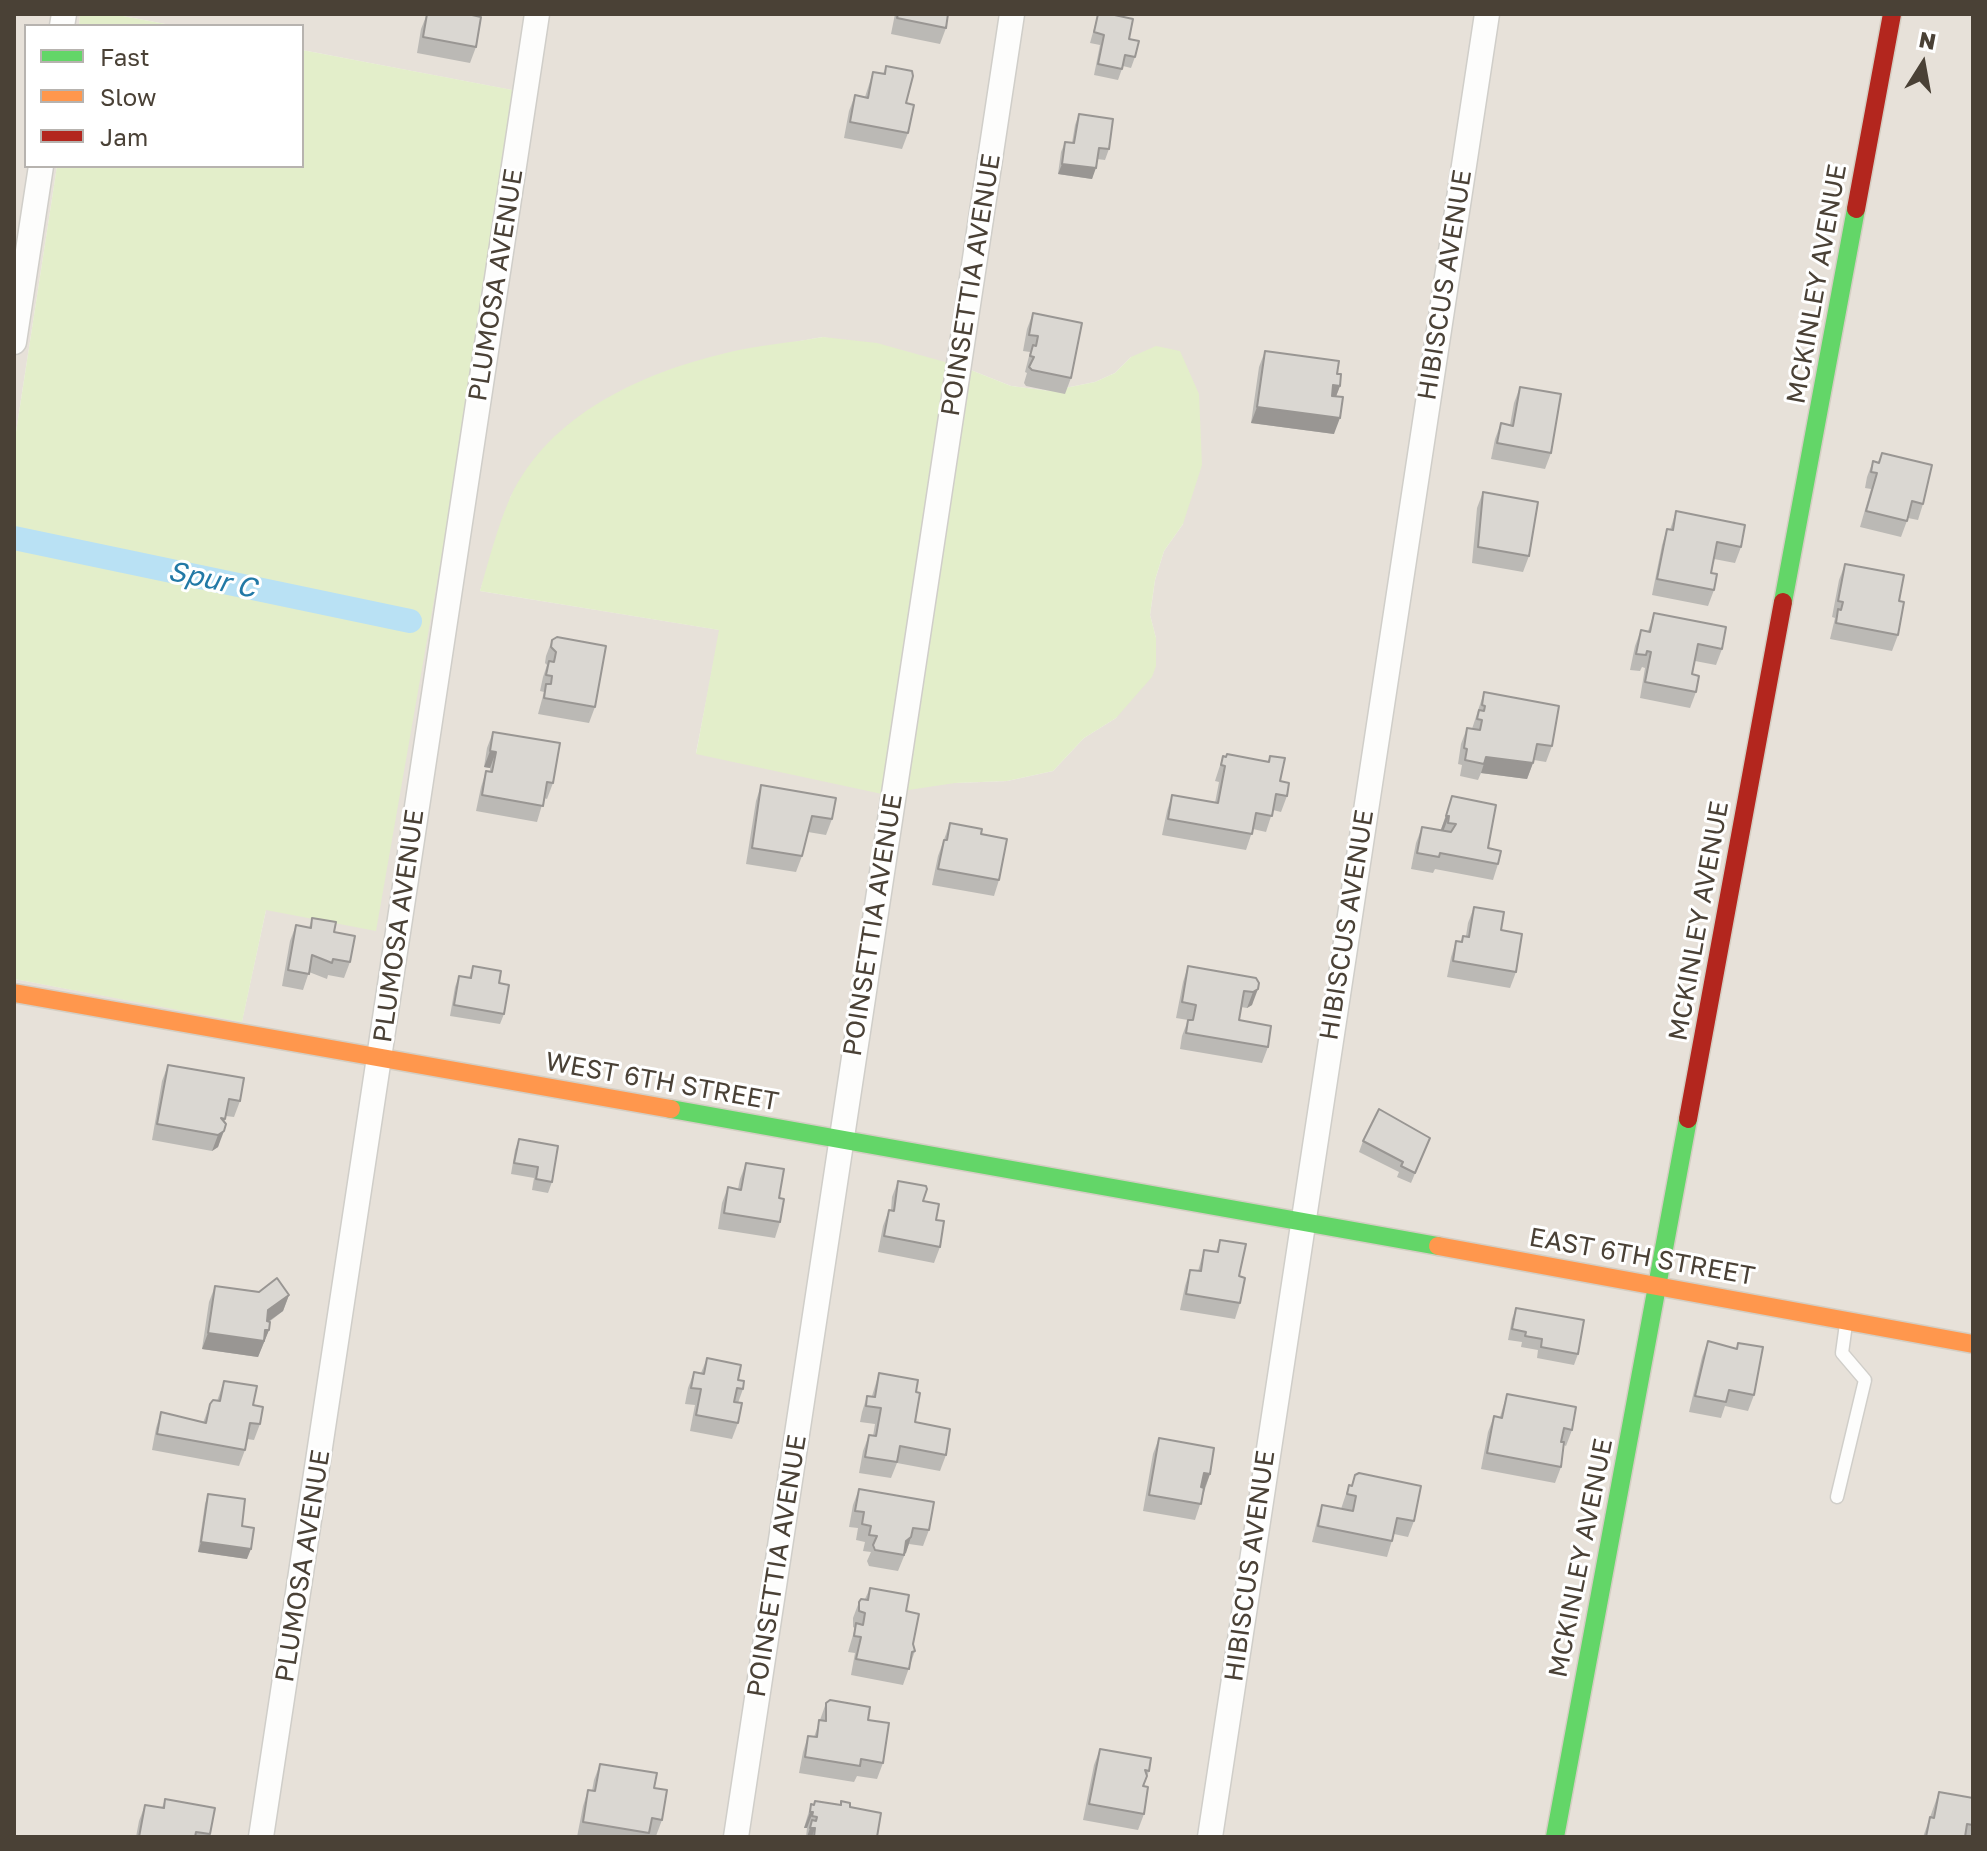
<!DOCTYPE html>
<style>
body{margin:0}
#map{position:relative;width:1987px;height:1851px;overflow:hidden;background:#f2f0ec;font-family:"Golos Text",sans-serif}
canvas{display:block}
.frame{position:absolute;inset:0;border:16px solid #4a4136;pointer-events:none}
.legend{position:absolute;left:24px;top:24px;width:280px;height:144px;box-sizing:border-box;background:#fff;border:2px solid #b7b3af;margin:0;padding:10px 14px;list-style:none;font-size:24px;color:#4a4136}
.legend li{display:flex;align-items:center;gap:16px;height:40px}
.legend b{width:40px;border:2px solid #b7b3af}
.north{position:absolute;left:1883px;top:24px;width:80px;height:80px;-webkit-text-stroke:6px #fff;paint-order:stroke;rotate:11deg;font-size:22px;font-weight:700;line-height:32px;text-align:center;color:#4a4136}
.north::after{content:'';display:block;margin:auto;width:28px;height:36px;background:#4a4136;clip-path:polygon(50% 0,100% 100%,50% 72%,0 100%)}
</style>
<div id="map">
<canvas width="1987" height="1851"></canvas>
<div class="frame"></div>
<ul class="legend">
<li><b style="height:10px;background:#63d668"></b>Fast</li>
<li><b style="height:10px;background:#ff974d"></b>Slow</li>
<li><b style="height:10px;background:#b3261e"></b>Jam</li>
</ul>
<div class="north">N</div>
</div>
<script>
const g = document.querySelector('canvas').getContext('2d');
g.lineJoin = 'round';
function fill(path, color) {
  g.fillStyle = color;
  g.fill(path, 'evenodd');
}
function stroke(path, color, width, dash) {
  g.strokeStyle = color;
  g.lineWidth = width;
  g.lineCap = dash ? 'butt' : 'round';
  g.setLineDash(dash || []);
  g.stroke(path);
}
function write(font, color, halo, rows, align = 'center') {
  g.font = font + ' "Golos Text",sans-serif';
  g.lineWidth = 6;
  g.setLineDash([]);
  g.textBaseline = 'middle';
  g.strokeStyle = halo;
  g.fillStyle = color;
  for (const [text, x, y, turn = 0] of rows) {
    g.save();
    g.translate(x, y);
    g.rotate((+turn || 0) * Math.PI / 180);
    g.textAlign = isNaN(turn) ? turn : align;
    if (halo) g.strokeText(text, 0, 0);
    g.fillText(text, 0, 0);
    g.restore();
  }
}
const residential = new Path2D(`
 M 14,14 L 80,14 L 79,26 L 26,26 L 26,166 L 57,166 L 14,445 Z
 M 112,14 L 1973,14 L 1973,1837 L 14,1837 L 14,979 L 242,1021 L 266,910 L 522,92 L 302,50 L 302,26 L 176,26 ZM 823,337 L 963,367 L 1011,386 L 1050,391 L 1095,382 L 1115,373 L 1131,357 L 1183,524 L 1164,551 L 1155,580 L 1150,615 L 1156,638 L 1116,718 L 1084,738 L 1053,771 L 1007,781 L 955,783 L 696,753 L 720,630 L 480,591 L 511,496 L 533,464 L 783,344 Z`);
const green = new Path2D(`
 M 80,14 L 112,14 L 176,26 L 79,26 Z
 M 302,50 L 523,92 L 376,931 L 266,910 L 242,1022 L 14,979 L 14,445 L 57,166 L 302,166 Z
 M 823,337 L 877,343 L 963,367 L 1011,386 L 1050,391 L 1095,382 L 1115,373 L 1131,357 L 1156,346 L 1180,351 L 1199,394 L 1202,465 L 1183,524 L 1164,551 L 1155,580 L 1150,615 L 1156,638 L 1156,666 L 1152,677 L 1116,718 L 1084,738 L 1053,771 L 1007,781 L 955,783 L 882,794 L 696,754 L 719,630 L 480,591 C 489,560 497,528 510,498 C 549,414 642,373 726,353 C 757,345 791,343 823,337 Z`);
const canal = new Path2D(`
 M 14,538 L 410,621`);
const lane = new Path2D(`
 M 1837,1497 L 1865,1380 L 1842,1353 L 1846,1324`);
const street = new Path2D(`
 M 62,26 L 64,14
 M 14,342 L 41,166
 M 261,1837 L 537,14
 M 736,1837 L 1012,14
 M 1210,1837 L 1487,14`);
const fast = new Path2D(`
 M 1783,602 L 1856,209
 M 671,1109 L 1438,1246
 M 1555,1837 L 1688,1119`);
const slow = new Path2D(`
 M 14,993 L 671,1109
 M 1438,1246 L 1973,1344`);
const jam = new Path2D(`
 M 1856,209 L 1892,14
 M 1688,1119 L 1783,602`);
const wall = new Path2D(`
 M 427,14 L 473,14 L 476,47 L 470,63 L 417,53 L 421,29 Z
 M 895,14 L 948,14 L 946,28 L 940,44 L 891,34 Z
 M 1098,14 L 1129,39 L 1135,57 L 1131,68 L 1123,66 L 1118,80 L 1094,75 L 1100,45 L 1090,43 Z
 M 886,66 L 906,103 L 908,133 L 902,149 L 844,138 L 849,111 L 855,95 L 865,97 L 873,72 L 883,74 Z
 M 1079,114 L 1109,149 L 1105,160 L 1097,159 L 1092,179 L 1058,174 L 1061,152 L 1065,142 L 1072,143 L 1075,125 Z
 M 1033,313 L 1071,378 L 1065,394 L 1026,386 L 1024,383 L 1027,373 L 1025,372 L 1030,352 L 1023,351 L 1027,329 Z
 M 1265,351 L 1337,374 L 1340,386 L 1336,396 L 1334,434 L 1251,423 L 1259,367 Z
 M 1520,387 L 1551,453 L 1545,469 L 1491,459 L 1495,439 L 1501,423 L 1510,425 L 1514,403 Z
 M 1882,453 L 1923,504 L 1918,520 L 1908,518 L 1901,537 L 1860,527 L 1871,489 L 1865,488 L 1867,477 L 1873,461 L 1878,462 Z
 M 1483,492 L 1529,556 L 1523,572 L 1472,563 L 1477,508 Z
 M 1676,511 L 1741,547 L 1735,563 L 1714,559 L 1711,573 L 1714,590 L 1708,606 L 1652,595 L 1662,545 L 1667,529 L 1670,530 Z
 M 1845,564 L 1899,601 L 1898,635 L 1892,651 L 1830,639 L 1835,618 L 1832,617 L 1839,580 Z
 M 1654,613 L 1722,649 L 1716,665 L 1695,661 L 1692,674 L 1696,692 L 1690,708 L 1640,698 L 1645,668 L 1642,667 L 1640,671 L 1630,670 L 1635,646 L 1641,630 L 1648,631 Z
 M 552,640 L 595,707 L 589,723 L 538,714 L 544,692 L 540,691 L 543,677 L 547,665 L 545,663 L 546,656 Z
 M 1484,692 L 1552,746 L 1546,762 L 1534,760 L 1527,779 L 1481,773 L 1478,780 L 1460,776 L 1462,765 L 1458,764 L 1461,744 L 1467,728 L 1472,729 Z
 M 493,732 L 553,783 L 547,799 L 544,798 L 537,822 L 476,811 L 481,787 L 486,771 L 490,772 L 490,768 L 484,767 L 487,748 Z
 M 1223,756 L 1268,761 L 1270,756 L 1287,796 L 1281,812 L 1273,810 L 1266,832 L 1253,829 L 1246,850 L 1162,835 L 1167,811 L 1172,795 L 1215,803 L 1219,782 L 1215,781 Z
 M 761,785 L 832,819 L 826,835 L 808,832 L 802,856 L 796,872 L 746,864 L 756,801 Z
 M 1452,796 L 1498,864 L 1493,880 L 1435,869 L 1433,873 L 1411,869 L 1416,843 L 1422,827 L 1441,830 Z
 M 950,823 L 981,834 L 999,880 L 994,896 L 932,885 L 938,856 Z
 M 1474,907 L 1501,930 L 1516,972 L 1510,988 L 1447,977 L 1451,957 L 1456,941 L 1461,942 L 1463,936 L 1466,936 L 1468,923 Z
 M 312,918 L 334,932 L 350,962 L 344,978 L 328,975 L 327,979 L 309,972 L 303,990 L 282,986 L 290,941 L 296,925 L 309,928 Z
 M 473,966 L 499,983 L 504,1014 L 500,1024 L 450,1016 L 455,987 L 459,976 L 469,978 Z
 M 1188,966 L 1256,978 L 1252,1005 L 1247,1008 L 1241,1007 L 1239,1020 L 1268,1047 L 1262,1063 L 1180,1049 L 1182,1036 L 1188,1020 L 1176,1018 L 1183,982 Z
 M 168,1065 L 240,1101 L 234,1117 L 226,1116 L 218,1147 L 212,1151 L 152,1140 L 162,1081 Z
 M 1430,1138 L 1411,1183 L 1397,1177 L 1399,1172 L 1359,1152 L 1363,1141 Z
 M 519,1139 L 552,1182 L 548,1193 L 532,1190 L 534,1178 L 511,1174 L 515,1150 Z
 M 746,1163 L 780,1222 L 775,1238 L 718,1229 L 722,1203 L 728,1187 L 738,1189 L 740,1179 Z
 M 898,1181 L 936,1220 L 940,1247 L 934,1263 L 878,1252 L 883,1226 L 889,1210 L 891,1210 L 892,1197 Z
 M 1220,1240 L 1239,1276 L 1240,1303 L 1235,1319 L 1180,1310 L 1185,1286 L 1190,1270 L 1198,1271 L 1204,1250 L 1216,1252 Z
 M 215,1286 L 289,1295 L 283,1311 L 269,1322 L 269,1330 L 258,1357 L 202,1349 L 209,1302 Z
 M 1516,1308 L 1578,1354 L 1574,1365 L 1537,1358 L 1538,1350 L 1521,1347 L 1522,1342 L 1508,1340 L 1512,1319 Z
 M 1708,1341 L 1736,1349 L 1738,1343 L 1754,1395 L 1748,1411 L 1725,1406 L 1721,1418 L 1689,1412 L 1702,1357 Z
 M 707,1358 L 738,1380 L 743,1389 L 738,1403 L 738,1423 L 732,1439 L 690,1431 L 695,1405 L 685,1404 L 688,1388 L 694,1372 L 701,1373 Z
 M 879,1373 L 916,1392 L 915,1422 L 946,1455 L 940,1471 L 897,1463 L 891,1478 L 859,1473 L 863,1451 L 869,1435 L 873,1436 L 875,1424 L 860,1422 L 862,1412 L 867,1396 L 872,1396 Z
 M 224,1381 L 253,1405 L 260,1424 L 254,1440 L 247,1439 L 245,1450 L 239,1466 L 152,1450 L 156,1428 L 161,1412 L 203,1423 L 210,1404 L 217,1401 Z
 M 1507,1394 L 1572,1430 L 1566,1446 L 1564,1445 L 1561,1467 L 1555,1483 L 1481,1469 L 1488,1432 L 1494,1416 L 1500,1417 Z
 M 1159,1438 L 1210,1474 L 1195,1520 L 1143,1511 L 1153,1454 Z
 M 1355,1475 L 1414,1521 L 1408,1537 L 1394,1534 L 1387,1557 L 1312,1542 L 1317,1521 L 1322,1505 L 1341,1509 L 1349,1485 L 1351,1486 Z
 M 859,1489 L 929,1530 L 923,1546 L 909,1544 L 898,1571 L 869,1566 L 867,1561 L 871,1552 L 863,1551 L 865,1542 L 856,1540 L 858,1528 L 849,1527 L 853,1505 Z
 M 208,1494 L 242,1526 L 247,1559 L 198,1552 L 205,1504 Z
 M 870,1588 L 906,1611 L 915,1651 L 903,1685 L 851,1675 L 855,1653 L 848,1652 L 855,1628 L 853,1627 L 853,1618 L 859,1602 L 865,1599 Z
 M 826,1703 L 868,1720 L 883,1763 L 877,1779 L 857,1776 L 854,1782 L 799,1773 L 803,1752 L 808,1736 L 814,1737 Z
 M 1100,1749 L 1149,1771 L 1144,1786 L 1144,1814 L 1138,1830 L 1083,1820 L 1094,1765 Z
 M 600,1764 L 654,1788 L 662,1820 L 656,1836 L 649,1835 L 648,1837 L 577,1837 L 583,1806 L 588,1790 L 592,1791 L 594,1780 Z
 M 1939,1792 L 1973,1798 L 1973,1837 L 1923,1837 Z
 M 165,1799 L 210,1834 L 209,1837 L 136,1837 L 139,1821 L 145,1805 L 162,1808 Z
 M 811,1804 L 850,1807 L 877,1837 L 806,1837 L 807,1828 L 804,1828 Z`);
const shadedWall = new Path2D(`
 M 1062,164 L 1096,168 L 1092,179 L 1058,174 Z
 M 1333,385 L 1340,386 L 1334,402 L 1328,401 Z
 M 1257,407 L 1340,418 L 1334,434 L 1251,423 Z
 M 490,751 L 496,752 L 490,768 L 484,767 Z
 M 1486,757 L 1533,763 L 1527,779 L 1481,773 Z
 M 1446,816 L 1449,816 L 1443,832 L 1440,832 Z
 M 1258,989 L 1252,1005 L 1247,1008 L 1253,992 Z
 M 224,1131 L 218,1147 L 212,1151 L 218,1135 Z
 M 289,1295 L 283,1311 L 262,1326 L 268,1310 Z
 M 265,1330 L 269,1330 L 258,1357 L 202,1349 L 208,1333 Z
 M 1204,1473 L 1210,1474 L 1204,1490 L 1198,1489 Z
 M 911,1537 L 906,1553 L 903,1555 L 906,1541 Z
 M 201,1542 L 251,1549 L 247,1559 L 198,1552 Z
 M 810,1812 L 813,1812 L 807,1828 L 804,1828 Z
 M 810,1828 L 815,1828 L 812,1837 L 807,1837 Z`);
const building = new Path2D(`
 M 427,14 L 442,15 L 442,14 L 473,14 L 472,15 L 481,17 L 476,47 L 423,37 Z
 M 898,14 L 948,14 L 946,28 L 897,18 Z
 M 1098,14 L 1110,14 L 1133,19 L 1129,39 L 1139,41 L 1135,57 L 1125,55 L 1122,69 L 1098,64 L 1104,35 L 1094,32 Z
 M 886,66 L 912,71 L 913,76 L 906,103 L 914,105 L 908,133 L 850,122 L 855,95 L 868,98 L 873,72 L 885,74 Z
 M 1079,114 L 1113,119 L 1109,149 L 1099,148 L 1096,168 L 1062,164 L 1065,142 L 1074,143 Z
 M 1033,313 L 1082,323 L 1071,378 L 1032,370 L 1029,367 L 1034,357 L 1030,356 L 1033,345 L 1036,346 L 1038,336 L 1029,335 Z
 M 1265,351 L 1339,361 L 1337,374 L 1341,374 L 1340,386 L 1333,385 L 1332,396 L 1343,397 L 1340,418 L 1257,407 Z
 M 1520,387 L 1561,394 L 1551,453 L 1497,443 L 1501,423 L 1513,426 Z
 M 1882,453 L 1932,465 L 1923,504 L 1912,501 L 1907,521 L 1866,511 L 1877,473 L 1871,472 L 1873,461 L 1879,463 Z
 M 1483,492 L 1538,502 L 1529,556 L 1478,547 Z
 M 1676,511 L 1745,525 L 1741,547 L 1717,542 L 1711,573 L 1717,574 L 1714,590 L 1657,579 L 1667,529 L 1673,530 Z
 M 1845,564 L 1904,575 L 1899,601 L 1904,602 L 1898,635 L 1836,623 L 1838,609 L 1841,610 L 1843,602 L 1838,601 Z
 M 1654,613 L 1726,627 L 1722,649 L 1698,644 L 1692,674 L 1699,676 L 1696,692 L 1645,682 L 1651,652 L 1647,651 L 1646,655 L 1636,654 L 1641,630 L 1650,632 Z
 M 557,637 L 606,646 L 595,707 L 544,698 L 546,684 L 551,684 L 552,676 L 546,675 L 549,661 L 554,662 L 556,652 L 551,647 L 552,640 Z
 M 1484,692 L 1559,706 L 1552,746 L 1537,744 L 1533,763 L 1486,757 L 1484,764 L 1465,760 L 1467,749 L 1464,748 L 1467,728 L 1480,730 L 1482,720 L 1477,719 L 1479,710 L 1484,711 L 1485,706 L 1482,705 Z
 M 493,732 L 560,743 L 553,783 L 547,782 L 543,806 L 482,795 L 486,771 L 492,772 L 496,752 L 490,751 Z
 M 1227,754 L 1269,762 L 1270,756 L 1285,758 L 1280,781 L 1289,783 L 1287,796 L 1276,794 L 1272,816 L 1256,813 L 1252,834 L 1168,819 L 1172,795 L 1218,803 L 1225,766 L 1221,765 L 1223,756 L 1226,757 Z
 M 761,785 L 836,798 L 832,819 L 812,816 L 802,856 L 752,848 Z
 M 1452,796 L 1496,805 L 1488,848 L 1501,851 L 1498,864 L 1440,853 L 1439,857 L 1417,853 L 1422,827 L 1451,832 L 1456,824 L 1448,823 L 1449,816 L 1446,816 Z
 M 950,823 L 982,829 L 981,834 L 1007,839 L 999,880 L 938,869 L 944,840 L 947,840 Z
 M 1474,907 L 1504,912 L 1501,930 L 1522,934 L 1516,972 L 1453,961 L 1456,941 L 1462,942 L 1463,936 L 1469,937 Z
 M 312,918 L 336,922 L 334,932 L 355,936 L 350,962 L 333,959 L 332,963 L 312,955 L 309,974 L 288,970 L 296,925 L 311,928 Z
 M 473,966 L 501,971 L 499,983 L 509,985 L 504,1014 L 454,1005 L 459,976 L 471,978 Z
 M 1188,966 L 1256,978 L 1259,983 L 1258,989 L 1253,992 L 1244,991 L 1239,1020 L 1271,1026 L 1268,1047 L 1186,1033 L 1188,1020 L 1193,1020 L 1196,1005 L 1182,1002 Z
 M 168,1065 L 244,1078 L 240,1101 L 229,1099 L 225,1119 L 221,1118 L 226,1124 L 224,1131 L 218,1135 L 157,1124 Z
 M 1379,1109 L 1430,1138 L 1415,1173 L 1401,1166 L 1403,1162 L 1363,1141 Z
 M 519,1139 L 558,1146 L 552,1182 L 536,1179 L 538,1167 L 514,1163 Z
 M 746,1163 L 784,1169 L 779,1198 L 784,1199 L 780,1222 L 724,1213 L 728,1187 L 741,1190 Z
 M 898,1181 L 926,1186 L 927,1189 L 923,1201 L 939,1204 L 936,1220 L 944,1221 L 940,1247 L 884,1236 L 889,1210 L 894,1211 Z
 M 1220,1240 L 1246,1244 L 1239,1276 L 1245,1278 L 1240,1303 L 1186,1294 L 1190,1270 L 1201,1271 L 1204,1250 L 1218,1252 Z
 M 277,1278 L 289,1295 L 268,1310 L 267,1321 L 270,1322 L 269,1330 L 265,1330 L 264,1341 L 208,1333 L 215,1286 L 259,1292 Z
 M 1516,1308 L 1584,1320 L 1578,1354 L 1541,1347 L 1542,1339 L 1525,1336 L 1526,1332 L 1512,1329 Z
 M 1708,1341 L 1737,1349 L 1738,1343 L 1763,1347 L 1754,1395 L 1729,1390 L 1726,1402 L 1695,1396 Z
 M 707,1358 L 741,1365 L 738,1380 L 744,1381 L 743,1389 L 737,1388 L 734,1402 L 742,1403 L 738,1423 L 696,1415 L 701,1389 L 691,1388 L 694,1372 L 704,1374 Z
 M 879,1373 L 918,1380 L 916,1392 L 920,1393 L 915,1422 L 950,1429 L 946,1455 L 900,1446 L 897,1462 L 865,1457 L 869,1435 L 876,1436 L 881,1408 L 866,1406 L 867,1396 L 875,1397 Z
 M 224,1381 L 257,1386 L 253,1405 L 263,1407 L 260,1424 L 250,1423 L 245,1450 L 157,1434 L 161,1412 L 206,1423 L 210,1404 L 213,1400 L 220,1401 Z
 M 1507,1394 L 1576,1407 L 1572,1430 L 1564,1428 L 1561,1442 L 1564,1442 L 1561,1467 L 1487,1453 L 1494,1416 L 1502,1418 Z
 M 1159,1438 L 1214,1448 L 1210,1474 L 1204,1473 L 1201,1487 L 1204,1488 L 1201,1504 L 1149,1495 Z
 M 1359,1473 L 1421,1486 L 1414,1521 L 1397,1518 L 1392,1541 L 1318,1526 L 1322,1505 L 1353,1511 L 1356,1496 L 1347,1494 L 1349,1485 L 1352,1486 L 1355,1475 Z
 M 859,1489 L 934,1502 L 929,1530 L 913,1528 L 911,1537 L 906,1541 L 904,1555 L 875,1550 L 873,1545 L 877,1536 L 869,1535 L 871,1526 L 862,1524 L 864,1512 L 855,1511 Z
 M 208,1494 L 245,1499 L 242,1526 L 254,1528 L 251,1549 L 201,1542 Z
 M 870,1588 L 909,1595 L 906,1611 L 919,1614 L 913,1644 L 915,1651 L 912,1652 L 909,1669 L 856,1659 L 861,1637 L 854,1636 L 856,1623 L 863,1625 L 865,1613 L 859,1611 L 859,1602 L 861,1599 L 868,1600 Z
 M 830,1700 L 870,1707 L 868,1720 L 889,1723 L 883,1763 L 861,1759 L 860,1766 L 805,1757 L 808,1736 L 817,1737 L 819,1720 L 826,1721 L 826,1703 Z
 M 1100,1749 L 1151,1758 L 1149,1771 L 1145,1770 L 1147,1776 L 1143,1786 L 1148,1787 L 1144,1814 L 1089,1804 Z
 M 600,1764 L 657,1773 L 654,1788 L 667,1790 L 662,1820 L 652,1818 L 649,1833 L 583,1822 L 588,1790 L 595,1791 Z
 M 1939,1792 L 1973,1798 L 1973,1825 L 1967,1824 L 1965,1837 L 1926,1837 L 1930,1817 L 1934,1818 Z
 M 165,1799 L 215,1808 L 210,1834 L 196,1832 L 195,1837 L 139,1837 L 145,1805 L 164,1808 Z
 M 815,1801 L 841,1805 L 841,1801 L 850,1803 L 850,1807 L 881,1813 L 877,1837 L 814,1837 L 815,1828 L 810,1828 L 812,1820 L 816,1821 L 817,1817 L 812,1816 L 813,1812 L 810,1812 L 811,1804 L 814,1805 Z`);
const streetNames = [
 ["MCKINLEY AVENUE",1817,284,-80],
 ["PLUMOSA AVENUE",496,285,-81],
 ["POINSETTIA AVENUE",971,285,-81],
 ["HIBISCUS AVENUE",1445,285,-81],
 ["MCKINLEY AVENUE",1699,921,-80],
 ["POINSETTIA AVENUE",873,925,-81],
 ["HIBISCUS AVENUE",1347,925,-81],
 ["PLUMOSA AVENUE",399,926,-82],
 ["WEST 6TH STREET",662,1082,10],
 ["EAST 6TH STREET",1642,1257,10],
 ["MCKINLEY AVENUE",1581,1558,-79],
 ["PLUMOSA AVENUE",303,1566,-81],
 ["POINSETTIA AVENUE",777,1566,-81],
 ["HIBISCUS AVENUE",1250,1566,-82]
];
const waterNames = [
 ["Spur C",212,580,12]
];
fill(residential, '#e7e1d9');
fill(green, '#e3eeca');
stroke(canal, '#b9e1f4', 24);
stroke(lane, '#d0cec9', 15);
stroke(street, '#d0cec9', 27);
stroke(fast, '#d4cec3', 21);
stroke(slow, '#d4cec3', 21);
stroke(jam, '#d4cec3', 21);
stroke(lane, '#fdfdfc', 12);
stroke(street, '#fdfdfc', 24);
stroke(fast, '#63d668', 18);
stroke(slow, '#ff974d', 18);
stroke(jam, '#b3261e', 18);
fill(wall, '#bbb9b5');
fill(shadedWall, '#999693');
fill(building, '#dad7d2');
stroke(building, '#999693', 2);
write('26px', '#4a4136', '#fff', streetNames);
write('italic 28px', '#2279a6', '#fff', waterNames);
</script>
